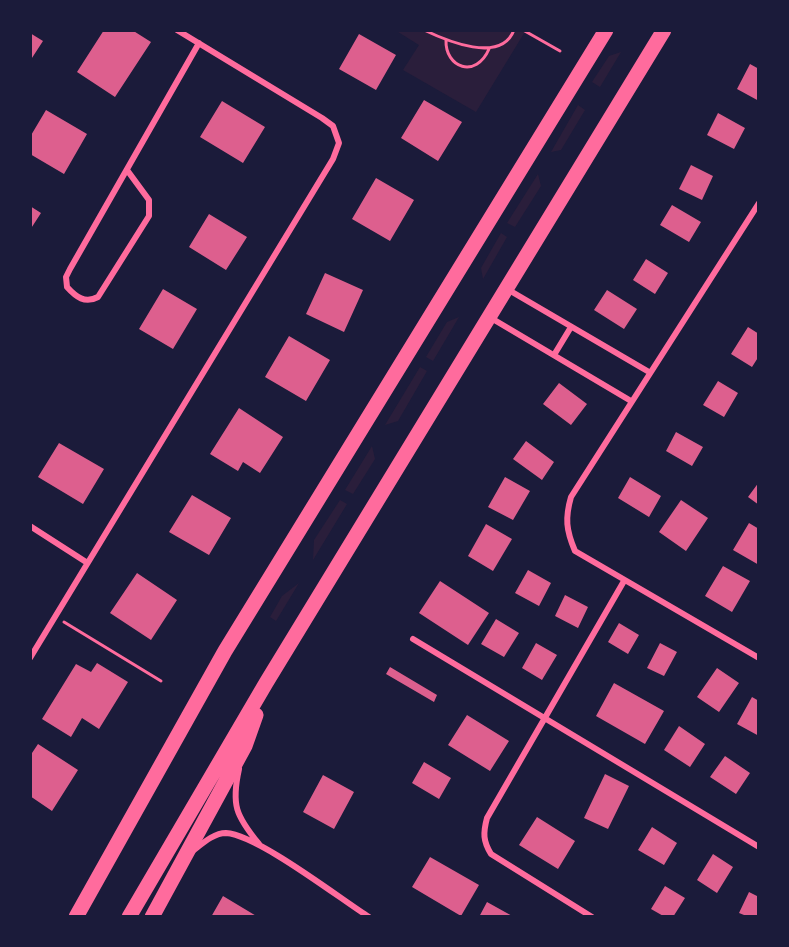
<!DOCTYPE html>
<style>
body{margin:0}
#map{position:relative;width:789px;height:947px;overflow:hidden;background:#1b1b3a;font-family:"Golos Text",sans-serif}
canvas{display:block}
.frame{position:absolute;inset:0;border:32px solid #1b1b3a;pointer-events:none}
</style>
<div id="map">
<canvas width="789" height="947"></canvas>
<div class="frame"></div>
</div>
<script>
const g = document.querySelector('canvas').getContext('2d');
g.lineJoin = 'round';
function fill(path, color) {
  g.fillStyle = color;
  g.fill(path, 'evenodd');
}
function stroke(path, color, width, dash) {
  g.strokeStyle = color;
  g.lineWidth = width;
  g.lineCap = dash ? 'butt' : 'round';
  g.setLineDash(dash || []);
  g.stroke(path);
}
const green = new Path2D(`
 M 395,30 L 526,30 L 476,112 L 403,70 L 419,45 Z
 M 621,52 L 600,87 L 592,82 L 609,56 Z
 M 578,105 L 585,110 L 561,150 L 551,152 Z
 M 538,174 L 541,186 L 515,227 L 507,223 Z
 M 501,233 L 507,237 L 483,279 L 481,268 Z
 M 459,317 L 433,361 L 426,357 L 447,322 Z
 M 420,367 L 427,371 L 398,421 L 385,425 Z
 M 372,446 L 375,459 L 353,494 L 345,490 Z
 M 340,500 L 347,504 L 313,560 L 314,540 Z
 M 299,583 L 276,621 L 270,617 L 282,596 Z`);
const building = new Path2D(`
 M 104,30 L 132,30 L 151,42 L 115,97 L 77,72 Z
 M 30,33 L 43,41 L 30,61 Z
 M 359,34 L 396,55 L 376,90 L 339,69 Z
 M 750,64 L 759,69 L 759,101 L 737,89 Z
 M 424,100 L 462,122 L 438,161 L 401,138 Z
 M 222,101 L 265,127 L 243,163 L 200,137 Z
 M 46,110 L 87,134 L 64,174 L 30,154 L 30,137 Z
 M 718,113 L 745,128 L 734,149 L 707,135 Z
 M 691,165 L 713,176 L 702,200 L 679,189 Z
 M 376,178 L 414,200 L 390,241 L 352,219 Z
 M 672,205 L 701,222 L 689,242 L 660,225 Z
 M 30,206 L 41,213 L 30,230 Z
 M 209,214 L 247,237 L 226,270 L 189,247 Z
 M 646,259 L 668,273 L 655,294 L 633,280 Z
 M 325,273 L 363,290 L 344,332 L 306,314 Z
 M 163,289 L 197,309 L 173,349 L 139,329 Z
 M 607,290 L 637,309 L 624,329 L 594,310 Z
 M 748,327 L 759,334 L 759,356 L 752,367 L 731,354 Z
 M 289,336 L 330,360 L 306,401 L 265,377 Z
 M 718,381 L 738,393 L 724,417 L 703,405 Z
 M 559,383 L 587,404 L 571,425 L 543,404 Z
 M 239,408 L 283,437 L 260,473 L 243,462 L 238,471 L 210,454 Z
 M 676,432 L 703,447 L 692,466 L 666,451 Z
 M 526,441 L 554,462 L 542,480 L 513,459 Z
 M 59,443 L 104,469 L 83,504 L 38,477 Z
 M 505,477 L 530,491 L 513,520 L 488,507 Z
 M 630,477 L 661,496 L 649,517 L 618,498 Z
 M 759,482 L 759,505 L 748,497 Z
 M 192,495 L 231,518 L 209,555 L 169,532 Z
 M 681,500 L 708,518 L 686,551 L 659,532 Z
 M 749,523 L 759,529 L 759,565 L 733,550 Z
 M 486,524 L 512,539 L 493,571 L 468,556 Z
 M 723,566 L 750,581 L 732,612 L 705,596 Z
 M 528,570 L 551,583 L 539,606 L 515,593 Z
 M 137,573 L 177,600 L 151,640 L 110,613 Z
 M 440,581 L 489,613 L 468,645 L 419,613 Z
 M 565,595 L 588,607 L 578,628 L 555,616 Z
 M 496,619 L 519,633 L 504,657 L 481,644 Z
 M 619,623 L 639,635 L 628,654 L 608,642 Z
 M 536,643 L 557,655 L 542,680 L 522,668 Z
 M 660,643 L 677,652 L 664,676 L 647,668 Z
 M 97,663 L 128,682 L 99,729 L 82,718 L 71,737 L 42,719 L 76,664 L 91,672 Z
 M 390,667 L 437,695 L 434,702 L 386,674 Z
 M 717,668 L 739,683 L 719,712 L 697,697 Z
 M 614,683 L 664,711 L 645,744 L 596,716 Z
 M 752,697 L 759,701 L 759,736 L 737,724 Z
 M 467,715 L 509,741 L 490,771 L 448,745 Z
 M 679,726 L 705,744 L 690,767 L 664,750 Z
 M 38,744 L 78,770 L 52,811 L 30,796 L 30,756 Z
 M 725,756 L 750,773 L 736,794 L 710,777 Z
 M 424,762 L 451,778 L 439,799 L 412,783 Z
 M 605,774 L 629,786 L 608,829 L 584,818 Z
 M 323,775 L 354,792 L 334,829 L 303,812 Z
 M 537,817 L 575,841 L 558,869 L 519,845 Z
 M 652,827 L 677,843 L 664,865 L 638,850 Z
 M 713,854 L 733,867 L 717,893 L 697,880 Z
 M 430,857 L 479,885 L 461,916 L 412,887 Z
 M 665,886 L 685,898 L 673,917 L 665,917 L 651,909 Z
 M 749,892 L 759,897 L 759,917 L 749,917 L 739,913 Z
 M 223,896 L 258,917 L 211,917 Z
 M 487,902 L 514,917 L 479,917 Z`);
const path = new Path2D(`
 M 424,30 C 447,41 501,64 514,30
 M 523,30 L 560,51
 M 446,40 C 445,68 476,79 489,49
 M 64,622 L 161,681`);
const minor = new Path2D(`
 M 127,170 L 149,200 L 149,216 L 98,297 C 85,304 76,297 67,287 L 66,277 L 70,269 L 199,43
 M 759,203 L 571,497 C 565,518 566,530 575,551 L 759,658
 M 507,289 L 649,372
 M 491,318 L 631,401
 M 554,355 L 571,327
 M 30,526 L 86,562
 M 413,639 L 759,847
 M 30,658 L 333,159 L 339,143 L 333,126 L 322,118 L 177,30
 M 239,769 C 231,805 236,816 259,844
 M 194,850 C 203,843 214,833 226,833 C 258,835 339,898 369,917
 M 592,917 L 491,854 C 483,841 483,833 487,818 L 624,581`);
const trunk = new Path2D(`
 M 76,917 L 225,651 L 606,30
 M 129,917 L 266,683 L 664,30
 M 152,917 L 245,746 L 256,715`);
fill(green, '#2a1e3b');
fill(building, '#dd5f8e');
stroke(path, '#ff6b9d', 3);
stroke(minor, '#ff6b9d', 6);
stroke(trunk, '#ff6b9d', 15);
</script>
